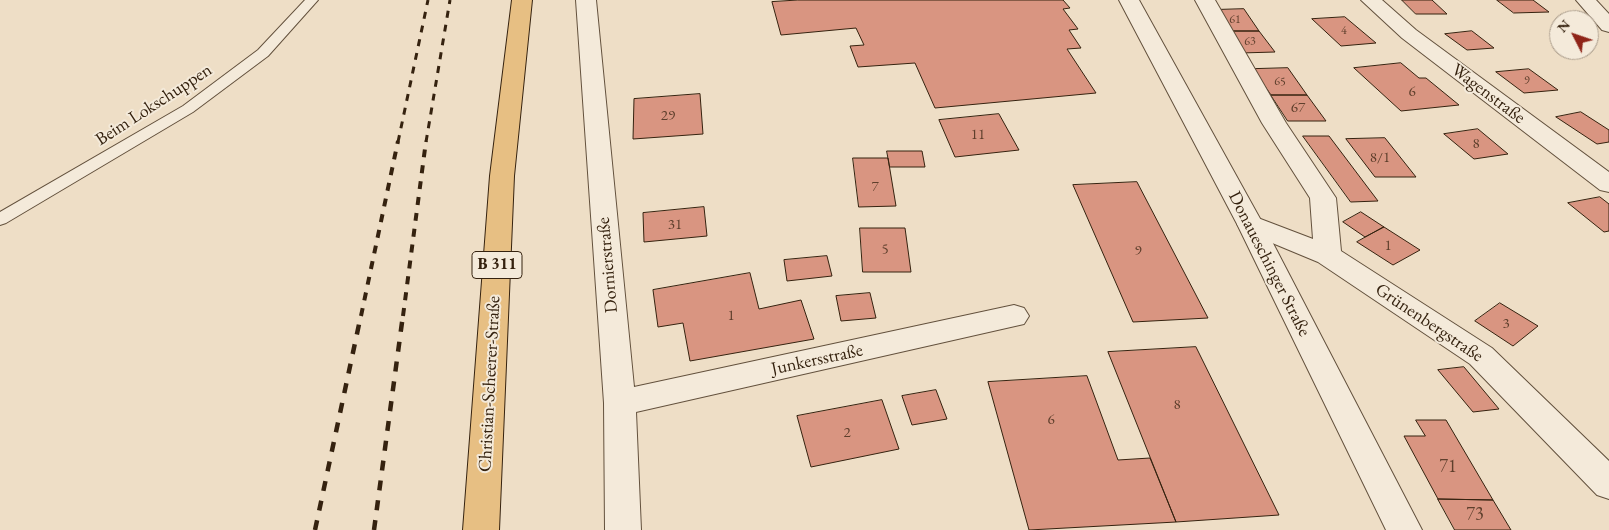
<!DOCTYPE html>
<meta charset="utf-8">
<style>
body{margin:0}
#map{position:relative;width:1609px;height:530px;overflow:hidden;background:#eedec6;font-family:"EB Garamond",serif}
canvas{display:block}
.north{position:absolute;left:1549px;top:10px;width:50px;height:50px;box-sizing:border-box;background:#f4eada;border:1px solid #a89a89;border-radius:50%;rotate:311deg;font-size:14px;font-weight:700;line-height:20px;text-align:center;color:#35220f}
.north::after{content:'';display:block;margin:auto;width:18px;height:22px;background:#8f2418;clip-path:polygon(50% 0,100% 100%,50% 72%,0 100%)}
</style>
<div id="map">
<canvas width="1609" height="530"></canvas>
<div class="north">N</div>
</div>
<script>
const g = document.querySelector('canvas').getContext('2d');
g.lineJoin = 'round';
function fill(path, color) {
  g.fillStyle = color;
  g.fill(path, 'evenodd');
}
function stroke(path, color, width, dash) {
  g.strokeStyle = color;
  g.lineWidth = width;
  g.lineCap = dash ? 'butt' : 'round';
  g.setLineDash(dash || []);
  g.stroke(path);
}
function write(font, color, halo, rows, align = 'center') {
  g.font = font + ' "EB Garamond",serif';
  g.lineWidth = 4;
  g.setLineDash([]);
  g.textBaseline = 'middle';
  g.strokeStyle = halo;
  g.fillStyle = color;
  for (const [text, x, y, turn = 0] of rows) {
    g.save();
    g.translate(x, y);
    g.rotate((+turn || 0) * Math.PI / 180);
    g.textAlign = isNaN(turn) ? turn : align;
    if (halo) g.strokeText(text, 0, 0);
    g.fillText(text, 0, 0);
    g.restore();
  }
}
const building = new Path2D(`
 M 798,0 L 1063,0 L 1070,8 L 1063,9 L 1078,29 L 1069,30 L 1081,48 L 1067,49 L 1096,93 L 935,108 L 915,63 L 858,67 L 850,46 L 864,45 L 856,28 L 781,35 L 772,2 Z
 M 1402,0 L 1432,0 L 1447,14 L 1416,14 Z
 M 1497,0 L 1533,0 L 1549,12 L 1514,13 Z
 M 1244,9 L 1259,31 L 1226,31 L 1211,10 Z
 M 1345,17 L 1376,43 L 1341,46 L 1312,19 Z
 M 1226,31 L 1259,31 L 1275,52 L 1241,53 Z
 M 1472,31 L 1494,48 L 1467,50 L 1445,34 Z
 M 1401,63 L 1419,78 L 1426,78 L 1459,105 L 1401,111 L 1354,68 Z
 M 1288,68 L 1307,95 L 1271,95 L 1253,69 Z
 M 1529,69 L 1558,90 L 1524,93 L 1496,72 Z
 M 700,94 L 703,134 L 633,139 L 634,99 Z
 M 1271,95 L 1307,95 L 1326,121 L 1288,121 Z
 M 1581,112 L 1609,130 L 1609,142 L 1597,144 L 1556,117 Z
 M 999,114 L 1019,150 L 955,157 L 939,120 Z
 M 1478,129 L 1508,154 L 1474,159 L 1444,134 Z
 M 1303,136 L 1329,136 L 1378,201 L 1351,202 Z
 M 1385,138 L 1416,177 L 1375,177 L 1346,139 Z
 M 887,151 L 922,151 L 925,167 L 890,167 Z
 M 853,158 L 888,158 L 896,206 L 859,207 Z
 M 1137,182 L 1208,318 L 1133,322 L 1073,185 Z
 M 1600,197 L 1609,204 L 1609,231 L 1604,232 L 1568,203 Z
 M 704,207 L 707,236 L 644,242 L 643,213 Z
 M 1361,212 L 1384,227 L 1365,237 L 1343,222 Z
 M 1384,227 L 1420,250 L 1393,265 L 1357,242 Z
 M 860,228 L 905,228 L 911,272 L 863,272 Z
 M 827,256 L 832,276 L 787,281 L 784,260 Z
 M 750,273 L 759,309 L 801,300 L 814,339 L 690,361 L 683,323 L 658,327 L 653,290 Z
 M 870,293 L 876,318 L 841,321 L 836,296 Z
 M 1500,303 L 1538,326 L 1513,346 L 1475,321 Z
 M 1196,347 L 1279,515 L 1176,522 L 1108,352 Z
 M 1464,367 L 1499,409 L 1473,412 L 1438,370 Z
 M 1087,376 L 1118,460 L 1150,458 L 1176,522 L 1029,530 L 988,382 Z
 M 936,390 L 947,419 L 912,425 L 902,396 Z
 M 882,400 L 899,449 L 811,467 L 797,416 Z
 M 1416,420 L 1446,420 L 1493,500 L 1438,499 L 1404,436 L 1425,436 Z
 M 1438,499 L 1493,500 L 1511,530 L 1455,530 Z`);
const service = new Path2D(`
 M 305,0 L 318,0 L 268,56 L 193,112 L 6,223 L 0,225 L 0,212 L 183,106 L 258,50 Z`);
const minor = new Path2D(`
 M 576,0 L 596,0 L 634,387 L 1014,305 L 1024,308 L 1029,316 L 1024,324 L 636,412 L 641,530 L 605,530 L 604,403 Z
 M 1195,0 L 1215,0 L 1286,123 L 1336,198 L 1341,251 L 1492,348 L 1609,461 L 1609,499 L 1597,495 L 1470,364 L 1318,262 L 1241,230 L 1237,224 L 1241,218 L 1250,215 L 1313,239 L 1310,198 L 1262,123 Z
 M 1361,0 L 1382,0 L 1416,30 L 1609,172 L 1609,192 L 1600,190 L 1402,38 Z
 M 1576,0 L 1596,0 L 1609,14 L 1609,32 L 1602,30 Z`);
const tertiary = new Path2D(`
 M 1119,0 L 1139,0 L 1263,224 L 1422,530 L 1386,530 L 1237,224 Z`);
const primary = new Path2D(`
 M 512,0 L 532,0 L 514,176 L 499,530 L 463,530 L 490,176 Z`);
const railFar2 = new Path2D(`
 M 398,142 L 428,0
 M 426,142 L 450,0`);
const railFar1 = new Path2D(`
 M 361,316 L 398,141
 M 403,316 L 426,141`);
const rail = new Path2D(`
 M 315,530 L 361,315
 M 374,530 L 403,315`);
const farNumbernames = [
 ["61",1235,20],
 ["4",1344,31],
 ["63",1250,42],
 ["9",1527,81],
 ["65",1280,82]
];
const numberNames = [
 ["6",1412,92],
 ["67",1298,108],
 ["29",668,116],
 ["11",978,135],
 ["8",1476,144],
 ["8/1",1380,158],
 ["7",875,187],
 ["31",675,225],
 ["1",1388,246],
 ["5",885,250],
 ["9",1138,251],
 ["1",731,316],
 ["3",1506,324],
 ["8",1177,405],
 ["6",1051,420],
 ["2",847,433]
];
const shields = [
 [497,265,50]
];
const shieldNames = [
 ["B 311",497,265]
];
const streetNames = [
 ["Wagenstraße",1488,94,37],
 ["Beim Lokschuppen",154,105,-33],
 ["Donaueschinger Straße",1269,264,63],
 ["Dornierstraße",608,265,-95],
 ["Grünenbergstraße",1429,323,34],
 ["Junkersstraße",817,360,-12],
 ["Christian-Scheerer-Straße",490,384,-87]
];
const nearNumbernames = [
 ["71",1448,467],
 ["73",1475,515]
];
fill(building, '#d99581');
stroke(building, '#35220f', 1);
stroke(service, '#63513d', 2);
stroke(minor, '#63513d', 2);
stroke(tertiary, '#63513d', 2);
stroke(primary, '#35220f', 2);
fill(service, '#f4eada');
fill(minor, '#f4eada');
fill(tertiary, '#f4eada');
fill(primary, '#e7bf83');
stroke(railFar2, '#35220f', 3, [7, 7]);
stroke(railFar1, '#35220f', 4, [8, 8]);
stroke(rail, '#35220f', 4.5, [10, 10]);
write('12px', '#5e3f2c', null, farNumbernames);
write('15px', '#5e3f2c', null, numberNames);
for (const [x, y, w] of shields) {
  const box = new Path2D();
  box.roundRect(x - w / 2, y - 13.5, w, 27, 4);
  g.fillStyle = '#f4eada';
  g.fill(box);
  stroke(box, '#35220f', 1);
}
write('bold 16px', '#35220f', null, shieldNames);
write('18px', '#35220f', '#f4eada', streetNames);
write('18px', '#5e3f2c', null, nearNumbernames);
</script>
